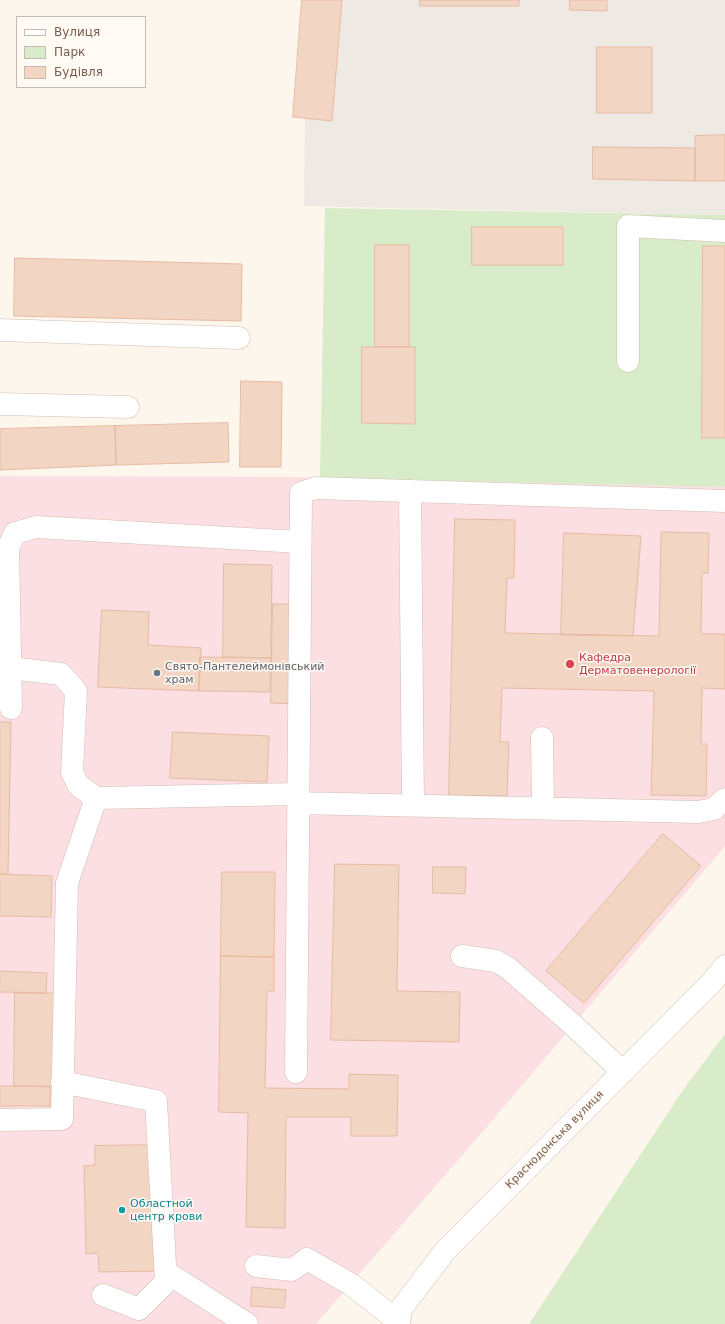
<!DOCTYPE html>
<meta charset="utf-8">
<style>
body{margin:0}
#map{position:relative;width:725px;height:1324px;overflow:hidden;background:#fdf6ec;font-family:"DejaVu Sans",sans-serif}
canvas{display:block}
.legend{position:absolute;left:16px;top:16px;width:130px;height:72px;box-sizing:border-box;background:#fffaf3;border:1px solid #cabbb1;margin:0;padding:5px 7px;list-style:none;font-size:12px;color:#7a5c4d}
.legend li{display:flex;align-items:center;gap:8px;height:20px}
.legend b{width:20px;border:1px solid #cabbb1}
</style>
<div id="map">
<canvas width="725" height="1324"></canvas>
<ul class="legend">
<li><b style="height:5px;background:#fff"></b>Вулиця</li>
<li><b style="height:11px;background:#d8ecc9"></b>Парк</li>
<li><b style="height:11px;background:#f3d5c3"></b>Будівля</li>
</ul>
</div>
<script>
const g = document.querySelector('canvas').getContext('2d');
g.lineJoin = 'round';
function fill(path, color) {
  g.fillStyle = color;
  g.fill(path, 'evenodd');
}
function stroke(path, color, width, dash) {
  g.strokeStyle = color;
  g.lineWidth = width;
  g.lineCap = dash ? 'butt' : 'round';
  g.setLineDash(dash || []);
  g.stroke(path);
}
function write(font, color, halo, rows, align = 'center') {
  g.font = font + ' "DejaVu Sans",sans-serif';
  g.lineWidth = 3;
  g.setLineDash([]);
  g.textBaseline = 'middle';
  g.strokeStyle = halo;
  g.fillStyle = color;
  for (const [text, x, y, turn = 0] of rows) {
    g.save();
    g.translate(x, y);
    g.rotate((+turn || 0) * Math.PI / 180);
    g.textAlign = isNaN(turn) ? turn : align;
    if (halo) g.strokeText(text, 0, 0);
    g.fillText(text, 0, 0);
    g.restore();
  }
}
const industrial = new Path2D(`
 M 306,0 L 725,0 L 725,215 L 304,206 Z`);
const medical = new Path2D(`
 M 0,476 L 292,477 L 725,487 L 725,846 L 485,1129 L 316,1324 L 0,1324 Z`);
const green = new Path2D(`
 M 325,208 L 725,215 L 725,487 L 320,478 Z
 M 725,1034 L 725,1324 L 529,1324 L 683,1090 Z`);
const building = new Path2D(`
 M 302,0 L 342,0 L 332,121 L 293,117 Z
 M 420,0 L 519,0 L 519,6 L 420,6 Z
 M 570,0 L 607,0 L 607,11 L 570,10 Z
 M 597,47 L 652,47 L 652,113 L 597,113 Z
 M 725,135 L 725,181 L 695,181 L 695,136 Z
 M 593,147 L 695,148 L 695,181 L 593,179 Z
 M 472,227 L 563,227 L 563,265 L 472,265 Z
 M 375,245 L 409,245 L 409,347 L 375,347 Z
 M 703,246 L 725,246 L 725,438 L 702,438 Z
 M 15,258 L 242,264 L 241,321 L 14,316 Z
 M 362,347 L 415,347 L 415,424 L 362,423 Z
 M 241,381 L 282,382 L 281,467 L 240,467 Z
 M 228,423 L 229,462 L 116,465 L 115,426 Z
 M 115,426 L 116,465 L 0,470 L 0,429 Z
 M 455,519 L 515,520 L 514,578 L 507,578 L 505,633 L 659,636 L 661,532 L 709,533 L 708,573 L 702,573 L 701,634 L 725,634 L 725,689 L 702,688 L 701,744 L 707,744 L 706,796 L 651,795 L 654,691 L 502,688 L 500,742 L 509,742 L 507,796 L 449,795 Z
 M 564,533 L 641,536 L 633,636 L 561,635 Z
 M 224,564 L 272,565 L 271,658 L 223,657 Z
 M 273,604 L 296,604 L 295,704 L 271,703 Z
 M 102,610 L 149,612 L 148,645 L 201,648 L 199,691 L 98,687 Z
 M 200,657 L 271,658 L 270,692 L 199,691 Z
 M 0,722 L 11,722 L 8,874 L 0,874 Z
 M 173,732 L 269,736 L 267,782 L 170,778 Z
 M 663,834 L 701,866 L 584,1003 L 546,971 Z
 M 335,864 L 399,865 L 397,991 L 460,992 L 459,1042 L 331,1040 Z
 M 433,867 L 466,867 L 465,894 L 433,893 Z
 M 222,872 L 275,872 L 274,957 L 221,956 Z
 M 0,874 L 52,876 L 51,917 L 0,916 Z
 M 221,956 L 274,957 L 274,991 L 267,991 L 265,1088 L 349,1089 L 349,1074 L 398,1075 L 397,1136 L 351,1136 L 351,1117 L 286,1117 L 285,1228 L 246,1227 L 248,1113 L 219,1112 Z
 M 0,971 L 47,973 L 46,993 L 0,992 Z
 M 15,993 L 58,993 L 57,1087 L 14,1086 Z
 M 0,1086 L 50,1086 L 50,1106 L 0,1106 Z
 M 157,1145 L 160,1271 L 99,1272 L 98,1253 L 86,1254 L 84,1166 L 95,1165 L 95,1146 Z
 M 252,1287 L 286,1290 L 284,1308 L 251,1306 Z`);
const minor = new Path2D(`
 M 0,330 L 239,338
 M 628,361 L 628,226 L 725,231
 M 0,404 L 128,407
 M 410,491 L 413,805
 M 10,668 L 61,674 L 76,691 L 72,772 L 78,785 L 96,798 L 298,794
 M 11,708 L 8,548 L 15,533 L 36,527 L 300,542
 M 542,738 L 543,808
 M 298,803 L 698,812 L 714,809 L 725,799
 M 462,956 L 496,961 L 508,968 L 573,1025 L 623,1072
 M 296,1072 L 301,493 L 315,488 L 725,501
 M 62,1082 L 156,1101 L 166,1282 L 139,1309 L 103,1295
 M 0,1120 L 62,1119 L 67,883 L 96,798
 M 256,1266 L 292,1270 L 307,1259 L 352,1285 L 399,1322
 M 166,1272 L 247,1324
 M 399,1324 L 401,1309 L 445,1251 L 712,982 L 725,966`);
const markers = [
 [570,664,5,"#e0444e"],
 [157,673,4,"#6b7280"],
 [122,1210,4,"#0f9aa8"]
];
const healthNames = [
 ["Кафедра",579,658],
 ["Дерматовенерології",579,671]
];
const worshipNames = [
 ["Свято-Пантелеймонівський",165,667],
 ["храм",165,680]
];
const streetNames = [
 ["Краснодонська вулиця",555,1140,-45]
];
const cultureNames = [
 ["Областной",130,1204],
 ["центр крови",130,1217]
];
fill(industrial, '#efe9e4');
fill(medical, '#fbdfe3');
fill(green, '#d8ecc9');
fill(building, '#f3d5c3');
stroke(building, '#e6bba3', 1);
stroke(minor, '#d1beb0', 23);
stroke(minor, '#fff', 22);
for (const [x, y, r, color] of markers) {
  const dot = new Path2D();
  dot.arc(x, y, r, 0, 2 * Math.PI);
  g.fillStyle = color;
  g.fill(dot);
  stroke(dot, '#fffaf3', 1.5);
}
write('11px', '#be3a42', '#fffaf3', healthNames, 'left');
write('11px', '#5b616d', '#fffaf3', worshipNames, 'left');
write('11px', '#7a5c4d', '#fffaf3', streetNames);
write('11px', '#0d838f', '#fffaf3', cultureNames, 'left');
</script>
